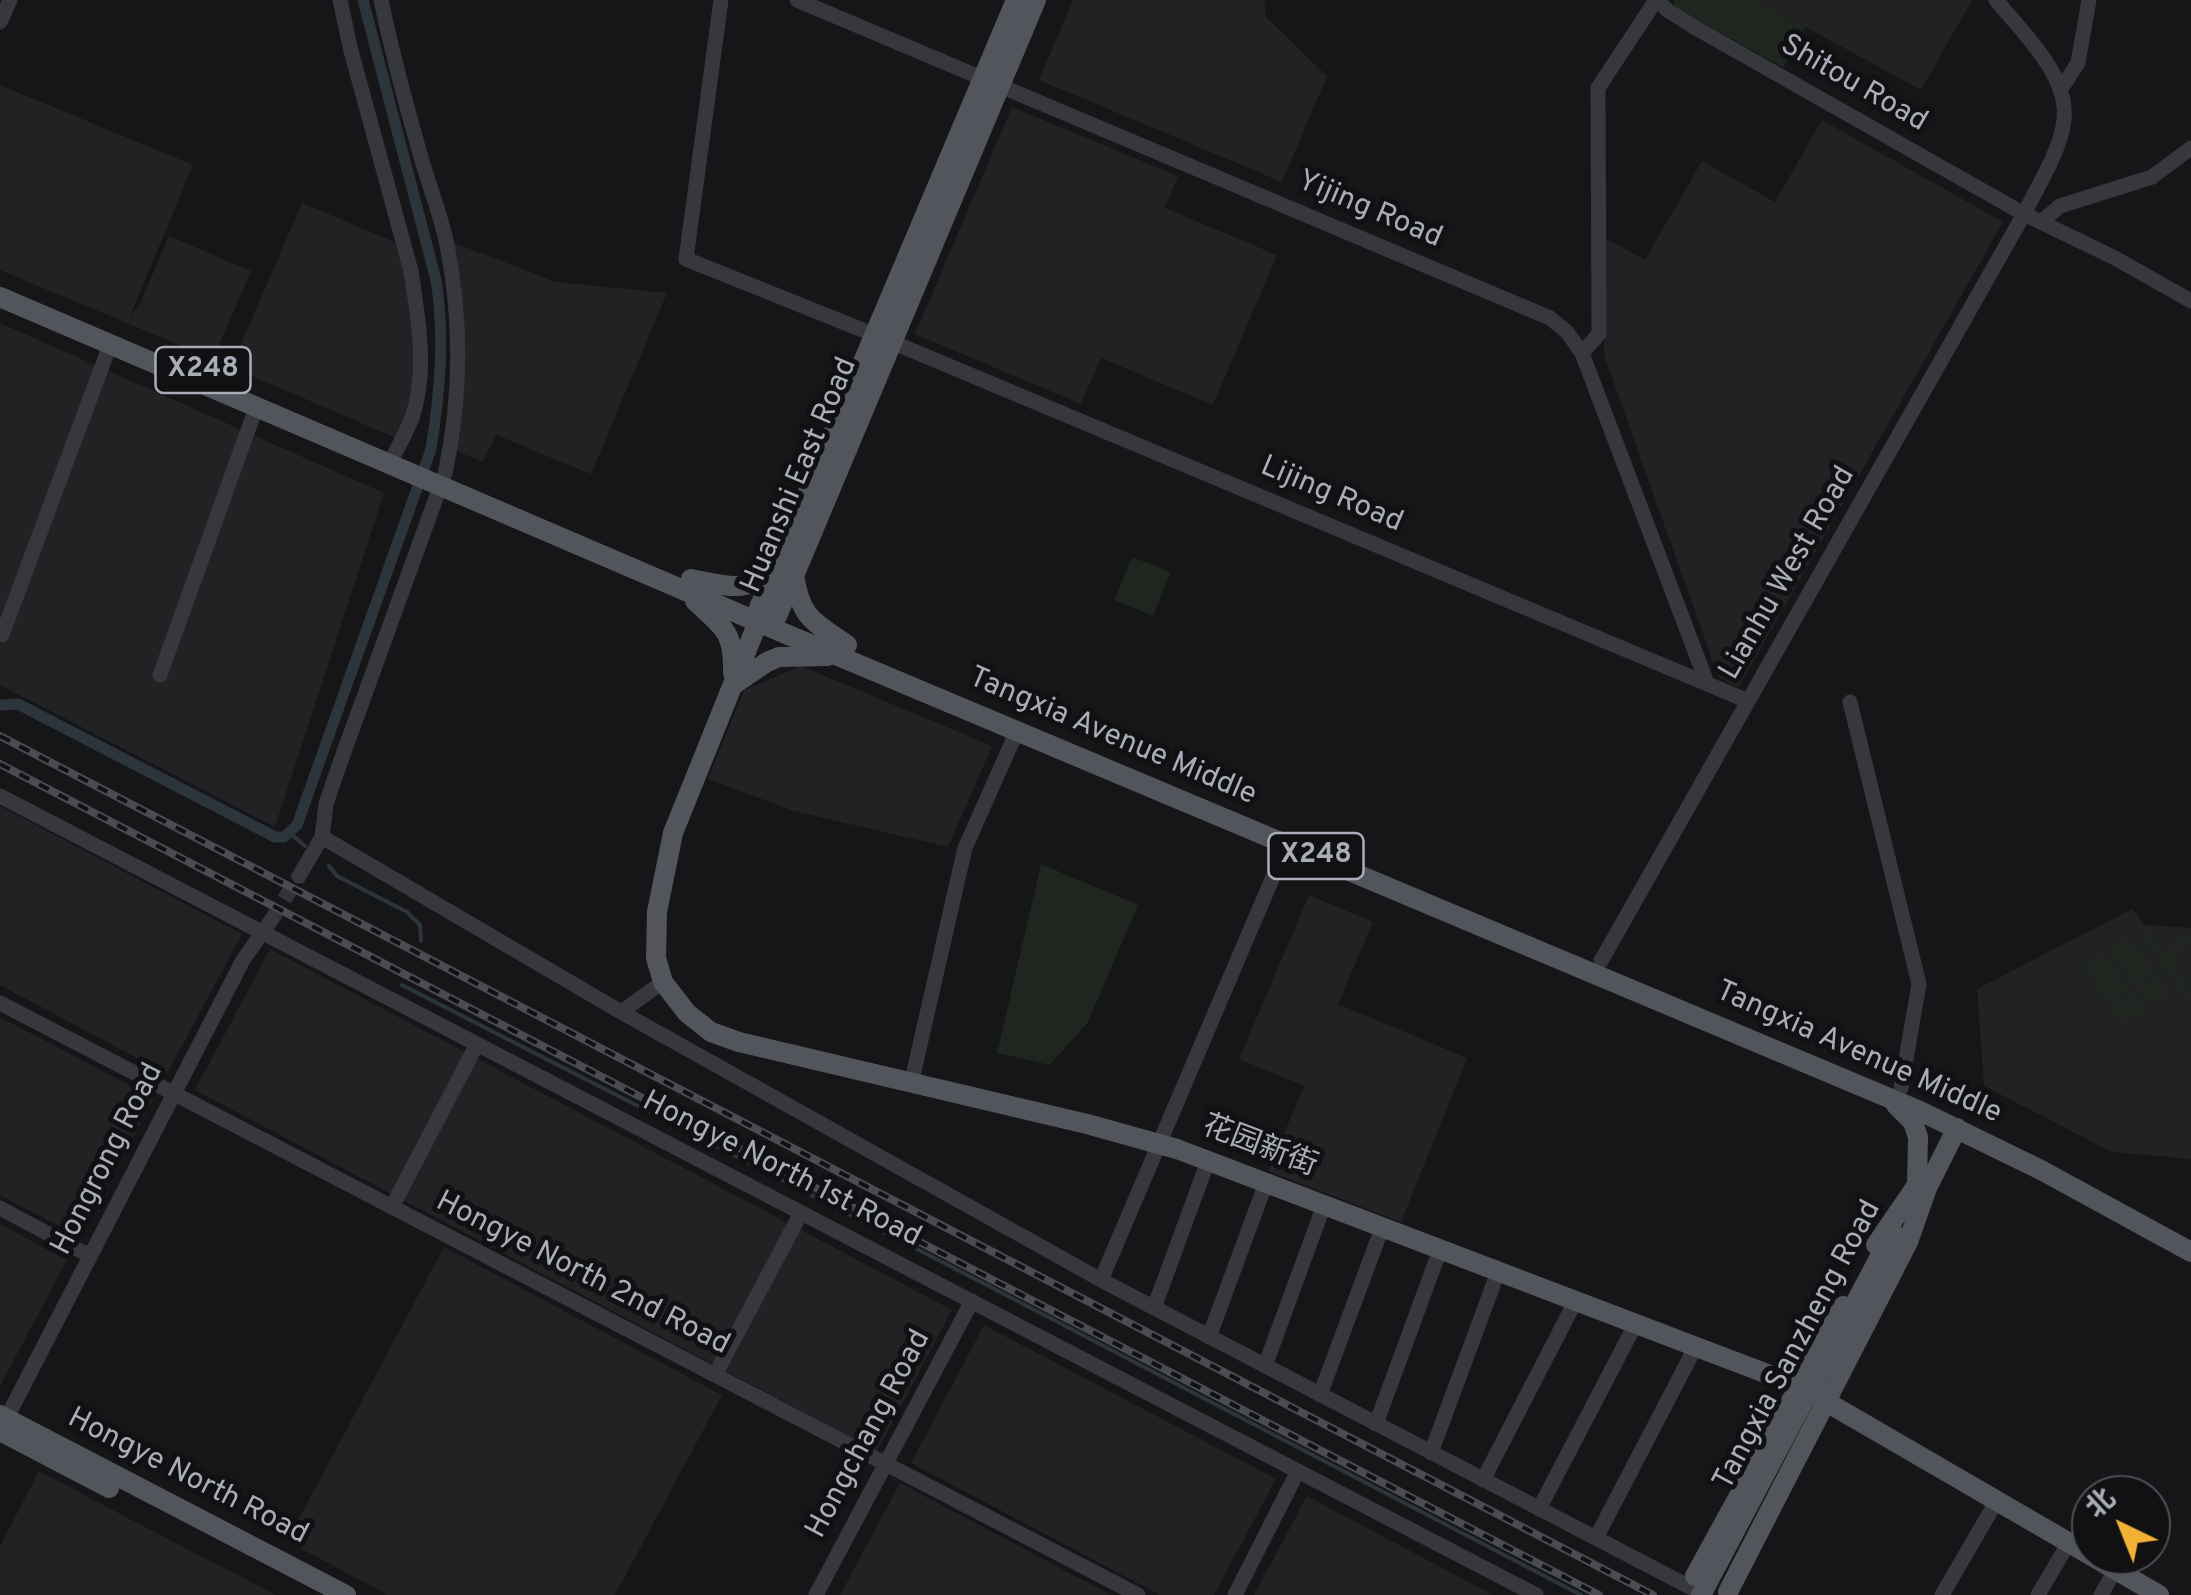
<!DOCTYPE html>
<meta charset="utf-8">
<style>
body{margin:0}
#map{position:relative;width:2191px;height:1595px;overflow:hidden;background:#161618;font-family:Overpass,"Noto Sans SC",sans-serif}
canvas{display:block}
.north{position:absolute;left:2071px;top:1475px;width:100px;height:100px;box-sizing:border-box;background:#111113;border:2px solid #4d4f55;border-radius:50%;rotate:317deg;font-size:28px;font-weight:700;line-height:40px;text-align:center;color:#a8adb8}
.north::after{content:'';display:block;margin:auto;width:35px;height:45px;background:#f2b134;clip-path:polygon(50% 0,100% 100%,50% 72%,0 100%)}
</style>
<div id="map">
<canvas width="2191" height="1595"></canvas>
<div class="north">北</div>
</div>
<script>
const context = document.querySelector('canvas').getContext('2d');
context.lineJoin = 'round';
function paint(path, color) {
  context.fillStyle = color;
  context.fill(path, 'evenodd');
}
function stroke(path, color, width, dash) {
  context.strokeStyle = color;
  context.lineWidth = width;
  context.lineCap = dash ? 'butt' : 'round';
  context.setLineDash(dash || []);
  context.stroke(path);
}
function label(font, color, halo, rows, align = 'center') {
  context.font = font + ' Overpass,"Noto Sans SC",sans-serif';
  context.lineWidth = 10;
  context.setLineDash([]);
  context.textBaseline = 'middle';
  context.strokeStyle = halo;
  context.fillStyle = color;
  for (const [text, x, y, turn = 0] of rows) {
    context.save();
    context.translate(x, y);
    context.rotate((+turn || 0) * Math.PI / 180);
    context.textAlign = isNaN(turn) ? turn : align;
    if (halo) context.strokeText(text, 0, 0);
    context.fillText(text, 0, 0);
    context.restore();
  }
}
paint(new Path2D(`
 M1073 0H1264L1266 17 1327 76 1282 182 1039 80Z
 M1756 0H1972L1921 90Z
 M0 85 193 165 130 316 139 306 169 236 251 271 213 359 0 270Z
 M1012 107 1178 176 1165 208 1277 255 1213 405 1101 358 1081 404 915 334Z
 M1822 120 2003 222 1738 688 1718 676 1604 355 1605 238 1645 260 1702 161 1775 202Z
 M302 203 397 243 405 272 413 346V383L407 414 396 438 231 367Z
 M452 242 556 282 667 293 591 474 496 435 483 462 456 451Z
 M0 323 384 493 275 827 0 685Z
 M801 666 992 746 948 847 794 811 708 779 744 690Z
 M0 806 242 934 167 1074 0 985Z
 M1309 895 1373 922 1338 1004 1467 1058 1401 1222 1268 1171 1304 1086 1239 1059Z
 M2132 909 2145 925 2191 928V1159L2112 1152 1984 1086 1977 989Z
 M270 949 952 1310 877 1451 195 1090Z
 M0 1017 154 1098 80 1237 0 1195Z
 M0 1224 67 1260 0 1386Z
 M444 1247 722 1395 615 1595H388L287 1541Z
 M984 1325 1276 1479 1214 1595H1160L911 1463Z
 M39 1471 143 1526 276 1595H0V1546Z
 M900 1483 1111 1595H840Z
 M1307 1496 1493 1595H1254Z`), '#222225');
paint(new Path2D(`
 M1673 0H1756L1805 27 1783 67 1675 8Z
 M1132 557 1171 572 1153 616 1114 600Z
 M1041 864 1138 905 1088 1022 1050 1065 997 1053Z
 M2145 926 2167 957 2175 941 2191 931V939C2156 960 2191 978 2191 1005L2139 931Z
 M2128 936 2154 972 2134 986 2109 949Z
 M2103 953 2129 989 2109 1003 2084 967Z
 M2156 975 2168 993 2149 1006 2137 989Z
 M2132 993 2144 1010 2124 1024 2112 1007Z`), '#1e261f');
stroke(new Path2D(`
 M290 833 305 846
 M329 866 337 876 407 912 420 925 421 941
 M402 985 981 1282 1581 1595`), '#2c353c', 4);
stroke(new Path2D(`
 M0 705 18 704 275 837H284L297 825 431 449C440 392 445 337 436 280L363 0`), '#2c353c', 11);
stroke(new Path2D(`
 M272 919 299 876`), '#333438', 15, [15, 8]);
stroke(new Path2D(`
 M340 0 351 51 411 271C418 318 428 372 412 418 407 430 401 442 395 453
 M381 0C392 53 406 105 421 157 429 186 441 215 447 245 462 321 461 399 445 474
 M721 0 686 259 875 335
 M797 0 1550 318 1567 332 1582 353 1707 683
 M1657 0 1667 10 1694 27 2024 214 2115 258 2191 301
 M0 22 10 0
 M2060 90 2078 63 2089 0
 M2041 222 2060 206 2152 177 2191 148
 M892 342 1748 701
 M1582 353 1599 334 1598 88 1656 0
 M2 635 110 345
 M160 675 256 408
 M1850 702 1919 984 1901 1088
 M0 796 1536 1595
 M322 837 621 1012 1101 1280 1705 1595
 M299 876 322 837 326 804 340 763 440 487
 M1601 961 2024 214C2037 187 2061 150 2064 120 2069 75 2022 32 1996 0
 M0 1003 1138 1595
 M621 1012 663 982
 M911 1084 965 848 1017 731
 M392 1207 477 1044
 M0 1208 90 1256
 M1101 1280 1287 844
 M1154 1308 1208 1161
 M1209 1337 1266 1183
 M1265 1366 1324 1205
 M715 1375 801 1213
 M1320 1395 1382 1228
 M1376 1424 1440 1250
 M2 1427 243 960 272 919
 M1431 1453 1498 1272
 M1483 1480 1575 1302
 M1539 1509 1635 1325
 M1596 1538 1695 1348
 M816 1595 972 1301
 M1235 1595 1298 1471
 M1942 1595 1996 1502
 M2038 1595 2068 1544
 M2101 1595 2115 1570`), '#37383d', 15);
stroke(new Path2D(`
 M1016 0 759 608 758 622 673 833 657 912 656 958 663 982 687 1013 711 1032 739 1042 1087 1124 1177 1149 1799 1386 2159 1595
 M0 297 786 634 1920 1111 2041 1170 2191 1252
 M794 575C801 619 813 621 847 645
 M691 579C724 585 748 596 773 567
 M695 601C724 628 734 631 733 673
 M758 622 777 616 1036 0
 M733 685 767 662 779 657 828 656
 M1921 1200 1957 1128
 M1876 1245 1917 1185 1918 1137 1913 1122 1896 1105
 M0 1415 346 1595
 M0 1431 109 1488
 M1695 1576 1843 1306
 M1728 1592 1908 1242 1927 1188`), '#53555c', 20);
const rail = new Path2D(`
 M0 736 1653 1595
 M0 764 1599 1595`);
stroke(rail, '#4a4c52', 8);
stroke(rail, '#111113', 4, [11]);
stroke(new Path2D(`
 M1701 1595 1893 1232`), '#53555c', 20);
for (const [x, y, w] of [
 [203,370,95],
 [1316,856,95]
]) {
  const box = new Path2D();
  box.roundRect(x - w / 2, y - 23, w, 46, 8);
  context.fillStyle = '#111113';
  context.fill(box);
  stroke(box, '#a8adb8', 2.5);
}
label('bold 28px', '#a8adb8', null, [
 ["X248",203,370],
 ["X248",1316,856]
]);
label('30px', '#a8adb8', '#111113', [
 ["Shitou Road",1853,85,30],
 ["Yijing Road",1369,211,23],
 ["Huanshi East Road",801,476,-67],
 ["Lijing Road",1331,496,23],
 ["Lianhu West Road",1789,574,-60],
 ["Tangxia Avenue Middle",1112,738,23],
 ["Tangxia Avenue Middle",1858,1054,24],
 ["花园新街",1259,1148,21],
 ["Hongrong Road",109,1160,-63],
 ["Hongye North 1st Road",781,1171,27],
 ["Hongye North 2nd Road",582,1275,27],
 ["Tangxia Sanzheng Road",1799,1346,-62],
 ["Hongchang Road",870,1435,-62],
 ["Hongye North Road",187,1478,27]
]);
</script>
